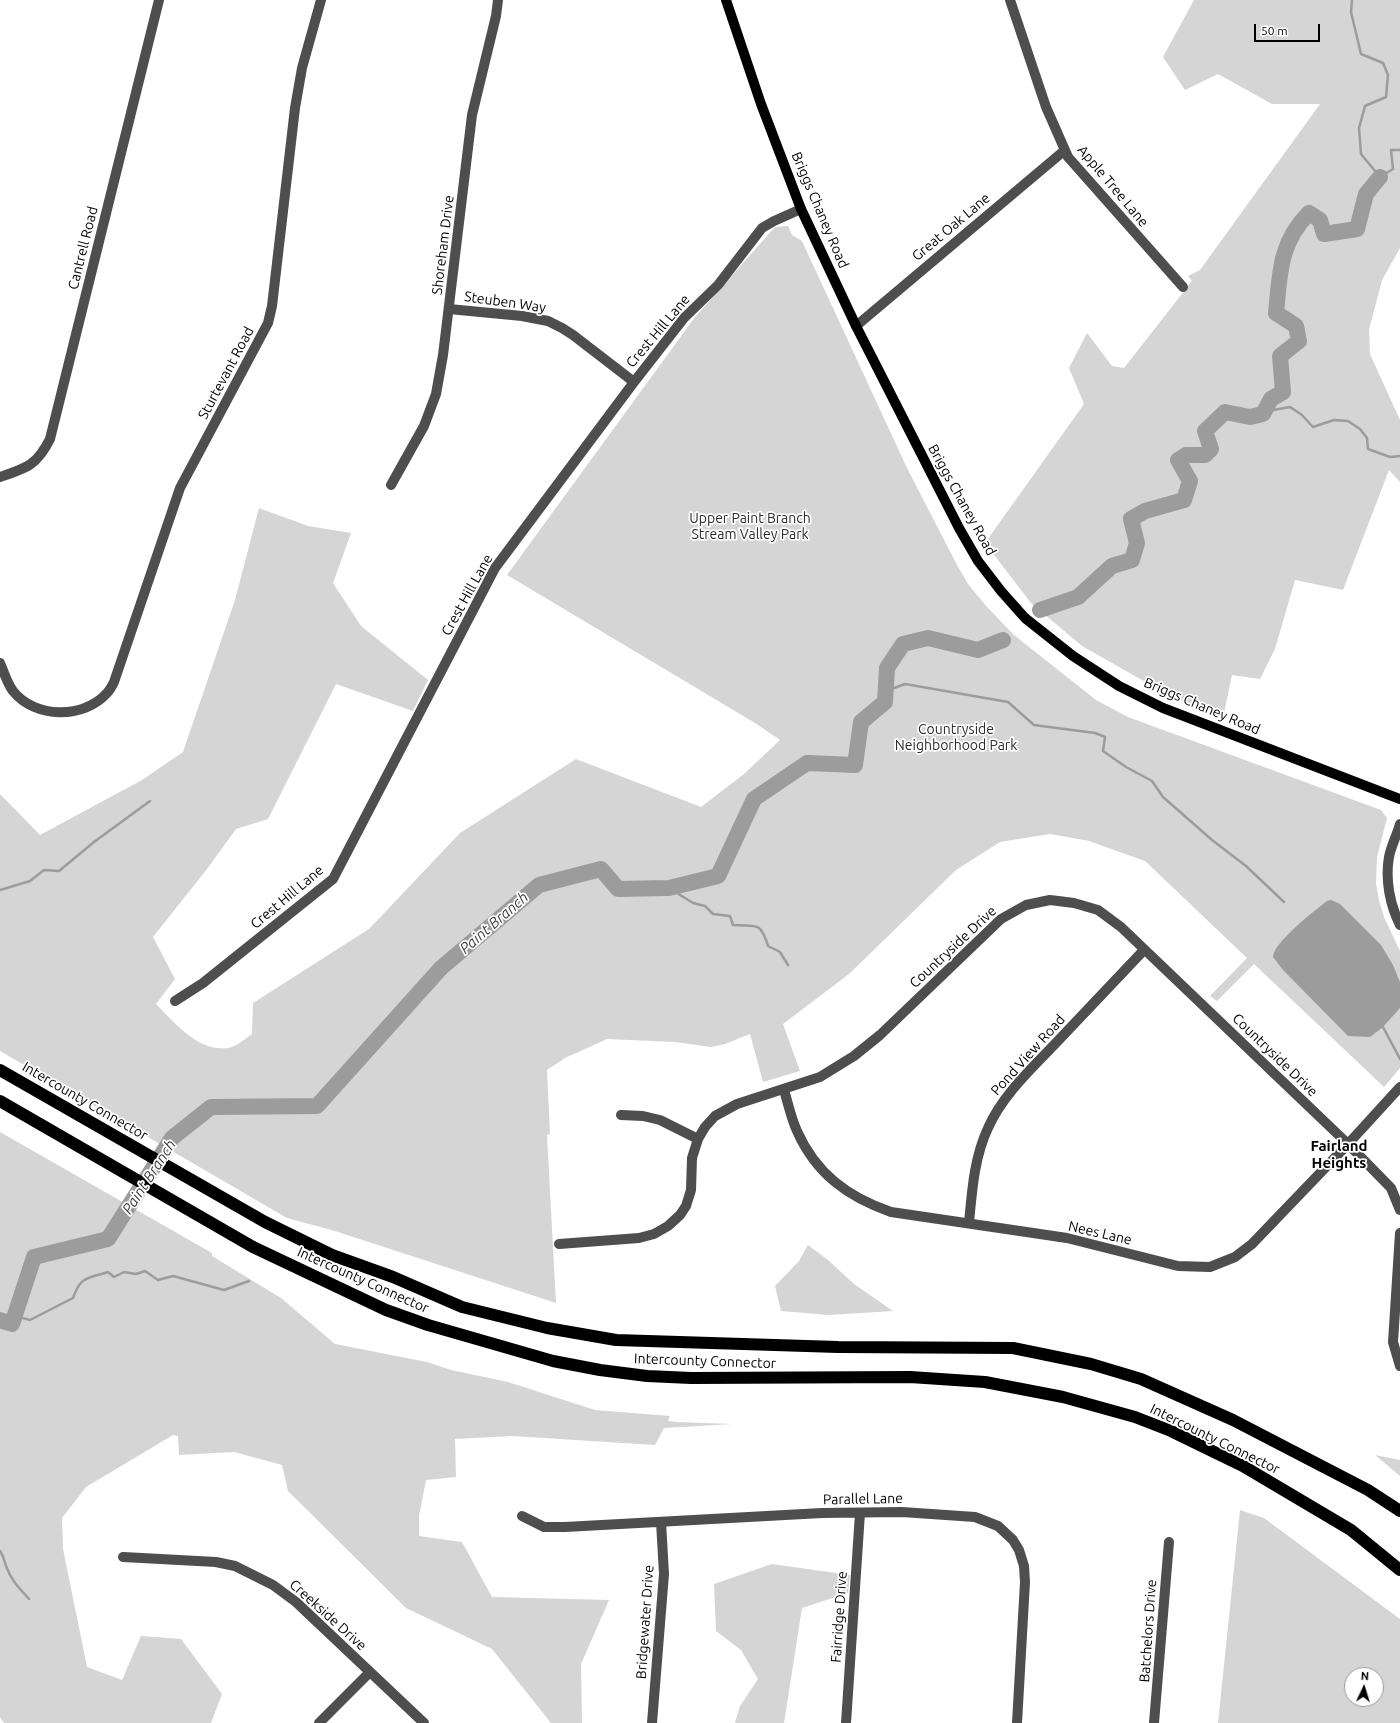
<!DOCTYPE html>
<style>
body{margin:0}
#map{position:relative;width:1400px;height:1723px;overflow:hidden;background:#fff;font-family:Ubuntu,sans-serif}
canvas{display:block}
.north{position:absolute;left:1344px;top:1667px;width:40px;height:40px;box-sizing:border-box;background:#fff;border:1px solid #999;border-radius:50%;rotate:4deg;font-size:11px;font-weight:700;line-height:16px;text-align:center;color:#000}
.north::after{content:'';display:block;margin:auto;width:14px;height:18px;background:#000;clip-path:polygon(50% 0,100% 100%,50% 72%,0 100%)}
.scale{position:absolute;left:1254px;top:24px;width:66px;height:18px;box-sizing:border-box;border:2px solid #000;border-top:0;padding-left:5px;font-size:12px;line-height:14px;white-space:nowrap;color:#000;-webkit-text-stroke:3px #fff;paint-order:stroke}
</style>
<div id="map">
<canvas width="1400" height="1723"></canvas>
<div class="north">N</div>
<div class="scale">50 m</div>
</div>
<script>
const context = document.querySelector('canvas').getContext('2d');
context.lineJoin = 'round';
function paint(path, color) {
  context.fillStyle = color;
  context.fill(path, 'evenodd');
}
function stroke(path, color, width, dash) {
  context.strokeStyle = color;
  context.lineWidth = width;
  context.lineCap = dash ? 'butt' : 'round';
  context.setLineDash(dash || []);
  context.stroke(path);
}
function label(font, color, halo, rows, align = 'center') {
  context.font = font + ' Ubuntu,sans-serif';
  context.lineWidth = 3.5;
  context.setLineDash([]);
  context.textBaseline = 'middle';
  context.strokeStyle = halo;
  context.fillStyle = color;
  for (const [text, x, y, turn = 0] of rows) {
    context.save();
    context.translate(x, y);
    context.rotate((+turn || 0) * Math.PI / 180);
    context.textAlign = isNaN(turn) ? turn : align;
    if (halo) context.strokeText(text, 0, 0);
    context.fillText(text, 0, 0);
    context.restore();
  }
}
paint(new Path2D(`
 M1194 0H1400V248L1382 280 1369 330 1370 354 1400 420V482L1389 470 1343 590 1295 580 1275 649 1260 679 1232 675 1223 718 1165 693 1082 646 1031 603 985 543 1084 404 1069 368 1087 333 1112 366 1124 368 1192 281 1188 276 1200 270 1320 104H1272L1218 74 1185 90 1163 57Z
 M788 226 792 235 802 241 907 468 957 565 968 584 987 607 1014 635 1096 700 1128 717 1381 810 1387 818 1377 857 1376 883 1379 900 1384 917 1400 951V1068L1384 1087 1254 964 1217 1001 1210 996 1247 958 1145 861 1089 841 1050 834 1000 842 956 870 849 974 783 1024 800 1071 763 1082 750 1034 725 1044 711 1047 675 1042 607 1039 565 1058 547 1070 550 1134 547 1135 556 1303 335 1231 287 1218 0 1051V794L40 835 142 780 183 752 235 600 259 508 308 526 351 533 333 583 361 626 428 680 413 711 336 684 268 819 236 829 207 869 153 937 175 979 156 1004C175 1023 198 1052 228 1048 236 1047 246 1038 252 1034L253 1003 369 929 460 833 576 759 701 807 744 774 780 740 755 723 507 575 695 317 775 227Z
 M0 1132 212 1253V1256L281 1298 335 1344 427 1362 451 1370 508 1382 595 1410 670 1416 668 1421 677 1422 733 1424 664 1428 655 1445 512 1436 455 1439 456 1477 426 1480 419 1516V1536L462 1542 492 1597 609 1600 581 1664 582 1723H551L492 1649 406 1608 288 1491 282 1465 234 1452 179 1455 178 1436 173 1435 86 1487 62 1518 63 1549 87 1667 122 1680 141 1636 181 1639 222 1694 211 1723H4L0 1717Z
 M808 1245 828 1260 854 1284 893 1311 829 1315 781 1311 775 1286 799 1261Z
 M1375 1455 1400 1460V1476Z
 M1240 1510 1264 1518 1400 1619V1723H1218ZM1352 1675H1376V1699H1352Z
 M772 1564 850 1575 848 1593 802 1608 784 1723H735L740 1706 758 1679 741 1650 716 1631 714 1584Z`), '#d5d5d5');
paint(new Path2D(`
 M1331 900 1340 904 1381 945 1393 965 1400 982V1008L1383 1027 1370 1037 1348 1036 1283 970 1273 957C1272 944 1315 910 1327 901Z`), '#9c9c9c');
stroke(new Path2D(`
 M1352 0 1351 12 1361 54 1383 63 1388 75 1386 97 1365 106 1359 128 1361 154 1380 177 1393 169 1391 150H1400
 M1263 414 1273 410 1290 407 1302 415 1313 427 1334 420 1348 421 1360 429 1367 438 1368 449 1390 457 1400 456
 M886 691 905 684 1008 702 1034 725 1095 733 1105 737 1103 751 1126 767 1152 781 1163 797 1212 840 1246 866 1284 902
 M669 888 693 903 705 906 713 914 730 916 733 925C756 927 760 920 768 946L780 952 788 965
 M0 890 30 881 44 870 59 871 94 842 150 801
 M1383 1027 1400 1059
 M15 1316 30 1320 73 1298C81 1276 86 1279 108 1272L114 1277 124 1272 136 1274 145 1271 158 1280 173 1276 224 1290 249 1281
 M0 1551C4 1556 4 1561 6 1566 11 1580 19 1588 29 1599`), '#9c9c9c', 2.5);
stroke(new Path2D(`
 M1040 610 1078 597 1112 566 1132 560 1137 543 1131 519 1145 511 1184 500 1190 481 1178 460 1186 455H1205L1211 449 1205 431 1225 412 1250 417 1263 414 1271 399 1283 392 1280 356 1299 341 1296 326 1276 313C1280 274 1279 243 1309 213L1320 220 1324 234 1357 229 1366 194 1380 177
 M0 1320 12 1324 34 1257 108 1239 172 1138 211 1107 317 1106 441 968 539 885 601 869 618 889 669 888 718 876 754 799 807 763 855 765 861 722 885 702 887 668 903 644 928 638 978 650 1003 640`), '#9c9c9c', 16);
stroke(new Path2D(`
 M1010 0 1046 107 1068 157 1183 287
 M449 309 522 316 548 321 562 328 573 335 634 382
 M856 326 1065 150
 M0 477C27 468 37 465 50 439L159 0
 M391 485 424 426 436 394 443 355 472 115 496 16 498 0
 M0 663C4 672 7 683 13 691 35 719 84 719 107 693 110 690 112 686 114 682L180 488 268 323 272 306 295 108 302 68 321 0
 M1400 824C1397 835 1391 846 1389 857 1385 880 1390 905 1400 925
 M175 1001 203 983 333 879 495 568 634 382 684 318 718 285 762 228 774 221 801 209
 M784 1090C788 1103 791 1118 797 1131 816 1174 848 1197 891 1212L1067 1238 1178 1266 1210 1267 1235 1257 1252 1244 1348 1144 1400 1087
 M621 1115 643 1116 660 1120 698 1139
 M969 1223C972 1191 974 1158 988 1128 1002 1096 1030 1070 1054 1045 1084 1013 1114 982 1144 950
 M1400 1233 1393 1342 1400 1366
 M559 1244 639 1238 654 1234 668 1226 680 1215 686 1206 691 1190 692 1158 698 1139 705 1127 715 1116 737 1104 820 1077 854 1056 880 1035 1001 919 1026 905 1050 900 1074 903 1098 910 1121 927 1348 1144 1391 1188 1400 1210
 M522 1516 544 1527H565L822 1513 902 1512 975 1517 998 1526 1013 1540 1019 1550 1024 1566 1025 1582 1017 1723
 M123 1557 216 1562 235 1566 273 1585 296 1602 424 1723
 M319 1723 370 1672
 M652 1723 664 1574 661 1522
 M846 1723 860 1513
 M1154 1723 1169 1542`), '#4e4e4e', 10);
stroke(new Path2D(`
 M726 0 761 104 801 209 856 326 959 528 978 561 1001 591 1025 618 1073 656 1119 686 1163 708 1400 799`), '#000', 10);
stroke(new Path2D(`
 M0 1070 265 1222 332 1255 393 1277 462 1307 547 1328 616 1340 838 1347 1013 1348 1091 1364 1141 1379 1233 1420 1368 1490 1400 1511
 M0 1101 253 1247 386 1310 428 1325 553 1361 600 1370 647 1376 691 1378 910 1377 985 1382 1063 1397 1135 1417 1171 1431 1243 1466 1351 1530 1400 1570`), '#000', 12);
label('14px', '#000', '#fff', [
 ["Apple Tree Lane",1113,186,50],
 ["Briggs Chaney Road",820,210,67],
 ["Great Oak Lane",951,227,-40],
 ["Shoreham Drive",443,245,-83],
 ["Cantrell Road",83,248,-76],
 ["Steuben Way",505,302,8],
 ["Crest Hill Lane",658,331,-50],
 ["Sturtevant Road",226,373,-62],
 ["Briggs Chaney Road",962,500,61],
 ["Crest Hill Lane",467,595,-61],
 ["Briggs Chaney Road",1202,706,23],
 ["Crest Hill Lane",287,897,-40],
 ["Countryside Drive",953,947,-43],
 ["Pond View Road",1028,1055,-48],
 ["Countryside Drive",1275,1055,44],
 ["Intercounty Connector",85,1101,30],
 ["Nees Lane",1100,1233,13],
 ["Intercounty Connector",363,1280,24],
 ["Intercounty Connector",705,1361,2],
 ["Intercounty Connector",1215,1439,26],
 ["Parallel Lane",863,1499,-1],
 ["Creekside Drive",328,1615,42],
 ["Fairridge Drive",839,1617,-86],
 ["Bridgewater Drive",645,1622,-86],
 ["Batchelors Drive",1148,1631,-86]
]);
label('14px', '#2c2c2c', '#fff', [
 ["Upper Paint Branch",750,518],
 ["Stream Valley Park",750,534],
 ["Countryside",956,729],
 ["Neighborhood Park",956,745]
]);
label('italic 15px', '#3d3d3d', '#fff', [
 ["Paint Branch",494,923,-41],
 ["Paint Branch",149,1177,-57]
]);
label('bold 15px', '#000', '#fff', [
 ["Fairland",1339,1146],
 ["Heights",1339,1163]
]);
</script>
